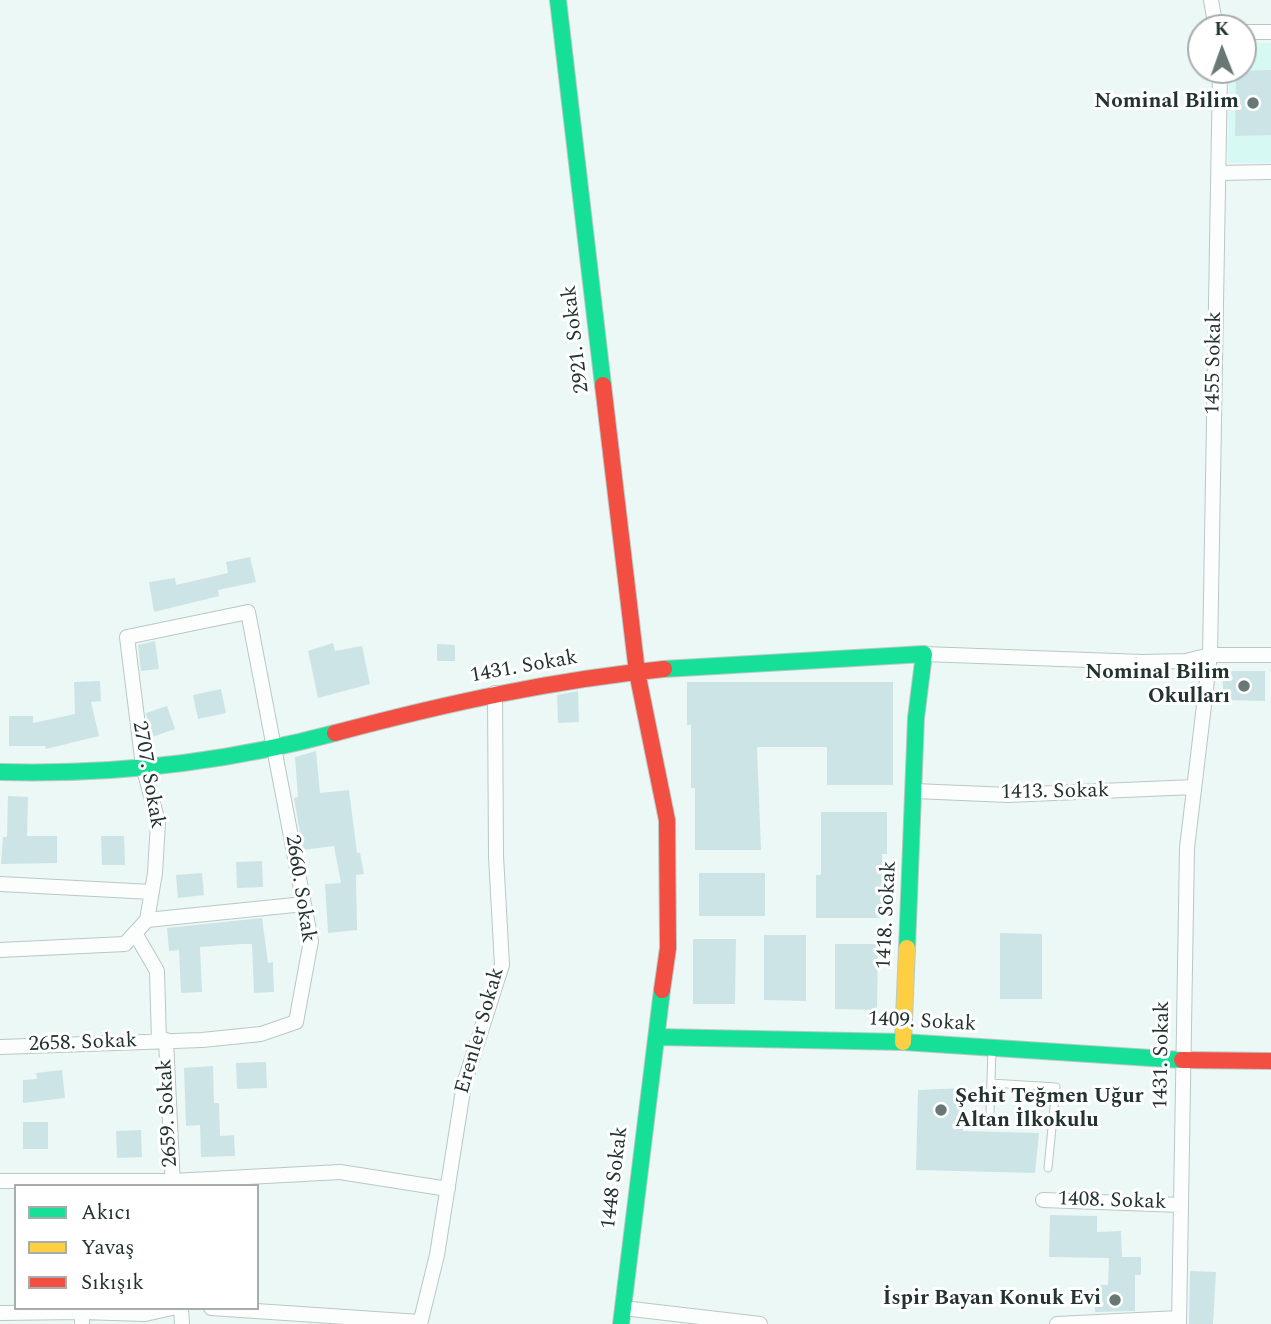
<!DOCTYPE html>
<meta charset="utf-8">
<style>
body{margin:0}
#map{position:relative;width:1271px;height:1324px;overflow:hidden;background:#ebf8f6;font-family:Spectral,serif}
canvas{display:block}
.legend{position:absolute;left:14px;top:1184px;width:245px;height:126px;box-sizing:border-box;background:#fff;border:2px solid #a7adac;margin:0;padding:9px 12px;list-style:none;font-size:21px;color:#233330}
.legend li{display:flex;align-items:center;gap:14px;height:35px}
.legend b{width:35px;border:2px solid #a7adac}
.north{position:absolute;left:1187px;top:14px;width:70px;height:70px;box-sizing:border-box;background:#fff;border:2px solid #a7adac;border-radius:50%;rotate:359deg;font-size:19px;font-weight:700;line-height:28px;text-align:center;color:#233330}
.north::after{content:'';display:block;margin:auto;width:24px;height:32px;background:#697875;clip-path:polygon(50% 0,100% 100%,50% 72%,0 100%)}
</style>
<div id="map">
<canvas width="1271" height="1324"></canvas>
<ul class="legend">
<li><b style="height:9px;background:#16e098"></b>Akıcı</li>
<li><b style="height:9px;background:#ffcf43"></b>Yavaş</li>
<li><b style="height:9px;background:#f24e42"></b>Sıkışık</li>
</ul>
<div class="north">K</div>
</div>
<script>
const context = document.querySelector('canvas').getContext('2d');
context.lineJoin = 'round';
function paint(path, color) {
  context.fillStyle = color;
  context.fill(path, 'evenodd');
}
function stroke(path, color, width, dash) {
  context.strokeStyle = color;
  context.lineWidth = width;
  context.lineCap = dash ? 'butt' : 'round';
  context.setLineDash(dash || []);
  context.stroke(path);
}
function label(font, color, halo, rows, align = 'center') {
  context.font = font + ' Spectral,serif';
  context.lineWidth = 6;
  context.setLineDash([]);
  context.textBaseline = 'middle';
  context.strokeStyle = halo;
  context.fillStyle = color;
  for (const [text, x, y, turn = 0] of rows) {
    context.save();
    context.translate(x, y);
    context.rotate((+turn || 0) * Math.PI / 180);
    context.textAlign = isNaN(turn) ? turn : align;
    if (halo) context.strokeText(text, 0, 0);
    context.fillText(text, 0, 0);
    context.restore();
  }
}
paint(new Path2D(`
 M1243 43H1271V163H1228L1229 70H1243Z`), '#d6f9f3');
paint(new Path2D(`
 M1271 70V135L1235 136 1236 71Z
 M250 557 256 582 218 590 219 596 154 612 149 582 175 578 176 585 228 573 226 562Z
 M155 641 159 669 141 671 138 645Z
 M333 643 335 651 362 646 370 684 318 698 308 651Z
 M437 644 455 645V661H437Z
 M1223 671H1265V701L1223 700Z
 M100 681 101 701 91 702 99 736 46 749 45 746H9V716H33V723L75 714 74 682Z
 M687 682H893V785H827V747H757L761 850H695V788H691V725H687Z
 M221 689 226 713 198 719 193 695Z
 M578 691 579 722 558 723 557 695Z
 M167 706 175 729 149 738 146 713Z
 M316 751 320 793 349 790 357 853H360L364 874 356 875 357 930 328 933 325 884 341 883 334 846 303 850 294 798 298 797 295 757Z
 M8 796 28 797 27 836H57V863L1 864 3 837H7Z
 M821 812H887V854H882V918H816V875H821Z
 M101 836H124L125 865H102Z
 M262 861 263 887 237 888 236 862Z
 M202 873 204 895 178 898 176 875Z
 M699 873H765V916H699Z
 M262 918 268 963 273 962 274 992 254 993 252 944H242L200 947 202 992 181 993 179 950 169 951 167 928Z
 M1000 933 1042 934V999H1000Z
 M764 935H806V1001L764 1000Z
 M693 939H736L735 1004H693Z
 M835 944H878L877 1010 835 1009Z
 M266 1062 267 1088 237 1089 236 1063Z
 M213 1066 214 1103H219L220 1136 234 1135 235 1156 201 1157 200 1125 186 1126 184 1068Z
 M62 1070 65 1098 23 1103V1080L37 1079 36 1073Z
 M965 1088 963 1131 1039 1133 1035 1173 916 1170 918 1090Z
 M23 1122H48V1149H23Z
 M141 1130 142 1157 117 1158 116 1131Z
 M1050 1215 1097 1216V1232L1121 1231 1122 1257H1141V1275H1135V1311L1095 1312V1285H1108L1109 1258 1049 1257Z
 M1190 1271 1216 1272 1213 1324H1189Z`), '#cde4e6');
const lane = new Path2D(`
 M991 1083 1056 1087 1048 1168
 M990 1111 992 1048`);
const street = new Path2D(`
 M1211 0 1216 28
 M1243 32H1271
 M1219 173 1271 172
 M924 654 1143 662 1186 661 1210 655H1271
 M915 791 1008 795 1194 787
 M0 884 152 892
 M147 920 304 904
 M135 933 157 971 159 1041
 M0 950 125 944 147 920 155 873 158 822 143 766 127 637 248 612 311 941 296 1022 261 1034 202 1040 0 1047
 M166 1040 173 1186
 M0 1181H173L340 1172 448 1189
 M1043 1200 1181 1205
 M181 1308 182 1324
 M211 1308 420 1322
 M623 1308 760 1324
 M0 1313 82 1312
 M82 1324V1312L145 1314 172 1308
 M420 1324 437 1255 464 1084 502 965 496 856 495 693
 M1057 1324 1179 1318
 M1179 1324 1187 848 1210 655 1220 70`);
const fast = new Path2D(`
 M558 0 603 385
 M664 669 924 654 916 718 907 948
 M0 772C112 775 227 762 335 733
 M657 1037 903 1042 1182 1060
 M621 1324 662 990`);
const slow = new Path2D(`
 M903 1042 907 948`);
const jam = new Path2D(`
 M603 385 637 672 667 820 668 948 662 990
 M335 733C444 704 552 680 664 669
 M1182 1060 1271 1061`);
stroke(lane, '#bac7c5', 9);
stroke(street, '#bac7c5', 16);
stroke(fast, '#bac7c5', 18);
stroke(slow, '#bac7c5', 18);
stroke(jam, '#bac7c5', 18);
stroke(lane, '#fcfefe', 7);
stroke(street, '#fcfefe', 14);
stroke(fast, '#16e098', 16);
stroke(slow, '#ffcf43', 16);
stroke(jam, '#f24e42', 16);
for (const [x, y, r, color] of [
 [1253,103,7,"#697875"],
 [1244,686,7,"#697875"],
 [941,1110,7,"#697875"],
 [1115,1300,7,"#697875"]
]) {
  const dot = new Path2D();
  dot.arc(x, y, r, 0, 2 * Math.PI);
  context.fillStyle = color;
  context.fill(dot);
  stroke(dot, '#fff', 2.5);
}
label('bold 21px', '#233330', '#fff', [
 ["Nominal Bilim",1239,103],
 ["Nominal Bilim",1230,674],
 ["Okulları",1230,698],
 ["Şehit Teğmen Uğur",955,1098,"left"],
 ["Altan İlkokulu",955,1122,"left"],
 ["İspir Bayan Konuk Evi",1101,1300]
], 'right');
label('21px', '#233330', '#fff', [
 ["2921. Sokak",577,339,-97],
 ["1455 Sokak",1215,363,-89],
 ["1431. Sokak",524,668,-10],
 ["2707. Sokak",147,775,80],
 ["1413. Sokak",1055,793,-1],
 ["2660. Sokak",299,889,81],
 ["1418. Sokak",888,915,-87],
 ["1409. Sokak",922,1023,3],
 ["Erenler Sokak",481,1031,-74],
 ["2658. Sokak",83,1044,-2],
 ["1431. Sokak",1163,1055,-89],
 ["2659. Sokak",169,1113,-93],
 ["1448 Sokak",616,1178,-83],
 ["1408. Sokak",1112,1202,2]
]);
</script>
